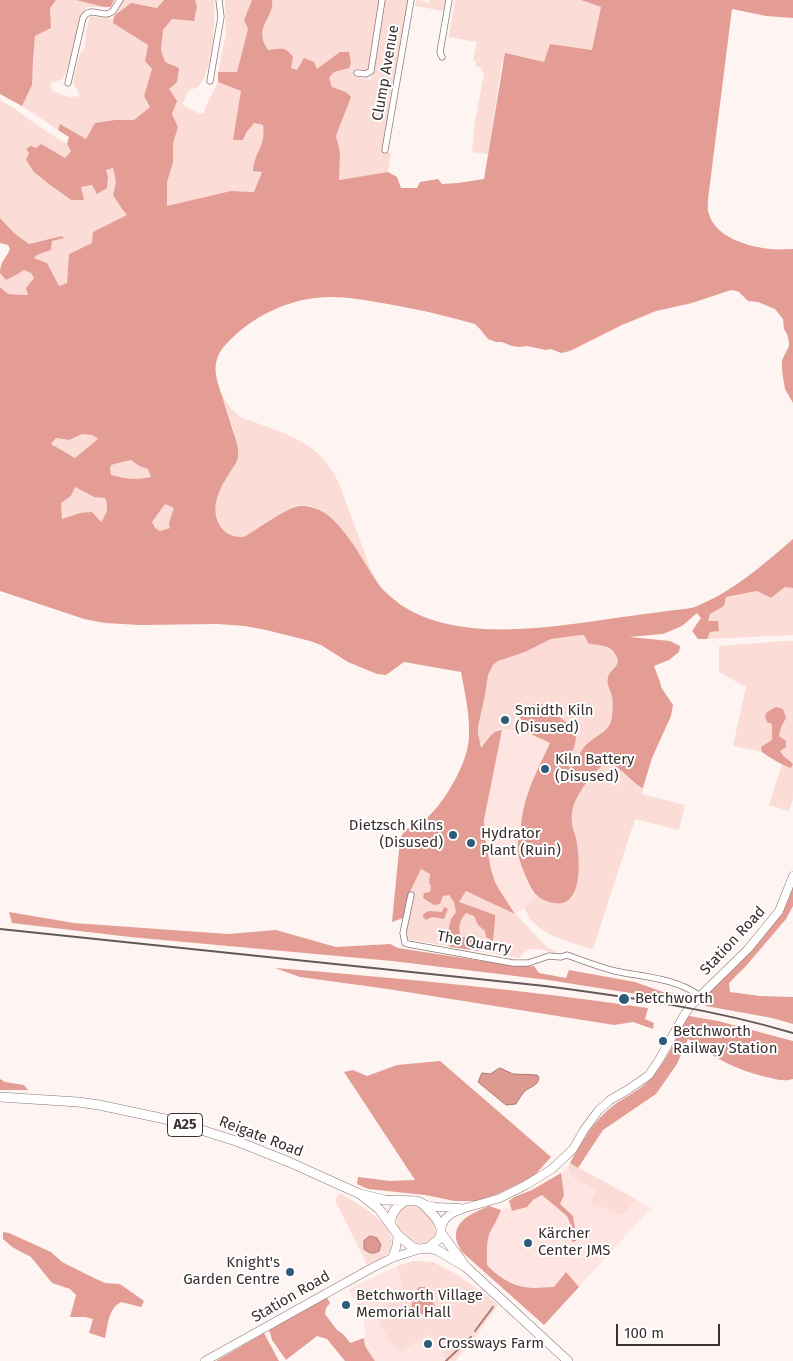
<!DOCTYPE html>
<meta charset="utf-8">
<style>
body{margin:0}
#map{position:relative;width:793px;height:1361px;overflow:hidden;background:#fef5f3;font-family:"Fira Sans",sans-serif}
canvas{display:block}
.scale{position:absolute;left:616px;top:1324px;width:104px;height:22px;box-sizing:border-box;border:2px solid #39302f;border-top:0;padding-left:6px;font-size:15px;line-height:18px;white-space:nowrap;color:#39302f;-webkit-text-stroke:4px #fff;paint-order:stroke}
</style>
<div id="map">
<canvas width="793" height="1361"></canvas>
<div class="scale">100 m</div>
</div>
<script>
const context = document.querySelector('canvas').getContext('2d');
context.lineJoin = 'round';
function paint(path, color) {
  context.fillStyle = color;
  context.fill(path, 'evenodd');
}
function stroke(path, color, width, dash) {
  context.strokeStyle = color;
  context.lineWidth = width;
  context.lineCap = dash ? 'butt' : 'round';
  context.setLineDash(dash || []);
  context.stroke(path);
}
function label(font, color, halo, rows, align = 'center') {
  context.font = font + ' "Fira Sans",sans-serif';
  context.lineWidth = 4;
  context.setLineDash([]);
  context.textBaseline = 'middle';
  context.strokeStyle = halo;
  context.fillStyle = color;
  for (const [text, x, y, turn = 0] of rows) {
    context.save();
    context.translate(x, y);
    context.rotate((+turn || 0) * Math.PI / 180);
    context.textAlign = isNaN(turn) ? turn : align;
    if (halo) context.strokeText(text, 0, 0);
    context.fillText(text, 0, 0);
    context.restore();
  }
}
paint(new Path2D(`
 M502 730 524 731 550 743 528 794 518 837 519 856 533 896 532 900 529 905 515 914 500 891 495 882 491 869 484 829V820Z
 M570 1163 651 1208 544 1325 462 1252 456 1238 457 1228 467 1216 489 1206 501 1210 510 1207 509 1201 514 1197 532 1190 561 1173 568 1167Z
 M414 1261 433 1262 456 1274 486 1295 498 1305 476 1337 455 1361H375L365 1346 364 1316 348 1289 397 1266Z`), '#ffe5e1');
paint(new Path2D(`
 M56 0H76L104 7H87L80 17 68 67 63 79 51 83 52 91 70 97 80 96 73 82 78 59 81 52 85 47 86 32 90 16 114 19V23L148 45 145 61 152 69 144 96 150 107 134 120H115L86 139 60 124 58 130 22 106 32 85 33 61 35 36 51 27 50 7Z
 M123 0H164L157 8 146 7 114 16Z
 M195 0H214C215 19 214 76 196 88 194 89 191 89 189 90L182 104 199 114 204 113 205 108 218 82 241 91 243 140 246 133 254 123 263 125C265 139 259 152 254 165L262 172 254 192 231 191 166 207 167 182 173 163V144L178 127 172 114 165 62 161 50 163 30 172 19 194 20 197 6Z
 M225 0H252L244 20 248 29 237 72H218L226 34Z
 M272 0H379L369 67 367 70 355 69 353 76 371 80 384 0H408L397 73 382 150 391 153 388 172 338 180 340 152 336 136 341 125 346 92 332 87 329 78 334 72 317 70H297L291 68 281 48 268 50C266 46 264 42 263 39 259 24 275 14 272 0Z
 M416 0H423V2L429 3 430 0H445L444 11 415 6Z
 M455 0H581L601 7 592 50 550 44 544 62H502L488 154 472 152 475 122 484 74 481 68 475 65 476 61H473L477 42 449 37Z
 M0 100 15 109 41 128 67 144 71 151 65 158 36 148 26 149 29 153 26 160C38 177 53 188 70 200L81 187 92 185 106 170 113 168 116 182 113 195 122 209 128 215 94 232 92 243 69 254 67 283 58 286 47 263 34 259 37 255 51 250 52 241 63 238V236L29 244 14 233 0 218Z
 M24 270 31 273 34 278 29 295 8 294 0 287V273L6 280 18 274Z
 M219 387C224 399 230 409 240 417 266 427 307 438 324 460 330 467 335 475 339 483L371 570 378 583C363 561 332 503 301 505 289 506 256 530 244 537 233 537 227 535 221 526 209 511 219 490 228 475 232 469 238 462 238 455 238 434 225 407 219 387Z
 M81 434 92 435 99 439 75 458 51 444 56 438 69 440Z
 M131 460 139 466 148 469 151 477C137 480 125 479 111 476L110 468 111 465Z
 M75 487 94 497 105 498C109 508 107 513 101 523L80 513 62 519 61 503 71 496Z
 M165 504 174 508 170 528 160 531 155 528 152 522Z
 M785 587 793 588V635L707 639 710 632 708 621 710 614 724 606 726 597 758 591 771 598Z
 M581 635H584L586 640C600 645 617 646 617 664 615 668 609 672 608 676 606 683 612 692 612 699 613 706 612 715 611 722 608 731 594 736 588 743 581 750 579 762 571 768L568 767 567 765 576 735 575 730 548 707 530 706 520 714 513 730 498 729 488 739 481 748 478 733V727L485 695 488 675 493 665 498 661 525 652 551 639Z
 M783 641H793V799L789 811 769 805 782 764 762 752 733 746 746 687 719 672V646Z
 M609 762C622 769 629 782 643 788L642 794 685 805 679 830 635 819 593 949C572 943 548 938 532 921 529 918 527 912 524 908L532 900 533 893 537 897 571 898C581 880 580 856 576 837 574 830 571 825 571 818 572 801 582 789 592 777 597 771 602 763 609 762Z
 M421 869 515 914 547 947 556 952 554 953C540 949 529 944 519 958L406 939C403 926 411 908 414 895L409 894Z
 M570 1163 636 1199 623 1215 590 1203 597 1190 574 1178 568 1167Z
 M339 1193C355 1202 402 1226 390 1250 386 1258 374 1261 367 1265L335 1200Z
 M414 1205C426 1210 436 1222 436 1236 414 1261 373 1212 414 1205Z
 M414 1261 433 1262 456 1274 486 1295 498 1305 455 1361 445 1358 431 1334 401 1351 391 1343 381 1326 377 1313 404 1287 400 1278 397 1266Z`), '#fbdcd7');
paint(new Path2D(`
 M0 0H56L50 8 51 28 35 36 33 61 32 85 22 106 0 94Z
 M76 0H114L111 7H104Z
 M164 0H195L197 6 194 21 172 19 163 30 161 50 165 62 179 68 177 82 169 89 177 101 172 114 178 127 173 144V163L167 182V206L231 191 254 192 262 172 253 171C254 153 266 146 263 125L254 123 246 133 243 140H233L241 91 218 82V72H237L248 29 244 20 252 0H272C275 14 259 24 263 39 263 42 266 46 268 50 281 48 285 46 293 57L291 68 297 70 304 58 314 62 317 69 340 52H349L351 63 349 68 334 72 329 78 332 87 346 92 351 97 336 136 340 152 339 180 388 172 397 177 401 188H417L420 182 438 179 442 184 458 183 484 179 505 53 544 62 550 44 592 50 601 7 581 0H793V18L766 16 732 9 708 199C708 203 707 210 709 214 715 237 749 247 770 249 777 250 785 249 793 249V403L785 389 782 371V360L789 346V342L787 334 784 329 783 319 775 309 758 302 748 301 739 292 736 291 731 290 692 303 656 311 622 325 570 351 561 353 551 349 546 350 527 346 519 347 512 346 502 342H496L488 339 480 329 475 324C444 315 413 308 382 303 360 299 336 295 314 298 283 302 252 318 230 340 209 360 215 375 223 399 226 410 230 420 233 431 236 439 239 449 238 457 237 463 232 469 229 474 219 489 209 510 221 527 227 535 233 537 244 537 258 529 284 509 299 506 304 505 310 507 314 508 340 515 362 560 377 582 383 591 392 598 401 605 464 646 561 625 630 616 645 614 660 612 675 610 682 609 691 609 697 606 734 591 764 564 793 539V588L785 587 771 598 757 591 726 597 724 606 710 614 708 621H718L719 631 710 632 707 639H698L692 631 701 618 697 613 682 626 663 634 629 637 670 641 680 646 679 652 669 660 654 666 660 682 661 687 673 705 671 716 652 758 643 788C631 783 617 762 606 763 594 770 576 795 573 808 572 813 571 818 572 823 572 828 575 833 576 838 581 862 584 918 544 900 533 895 531 888 526 877 523 869 519 861 518 852 517 843 519 834 521 825 522 815 524 805 527 796 533 778 542 760 550 743L524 731 513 730C519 715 529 697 548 707L575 730C579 742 570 754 567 765L571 768C578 763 579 752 585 746 592 738 603 734 609 726 613 721 613 702 612 696 610 690 606 683 608 677 610 668 623 667 615 654 610 644 597 646 588 643L584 635H581L551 639 525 652 498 661 493 665 488 675 485 695 478 727V733L481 748C487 741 492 730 502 730L484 820 485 838 491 869 495 882 500 891 515 914 466 891 459 902 495 915V920L493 941 486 937 485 931 478 925 474 916 466 913C459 920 458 928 461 937H473L477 942 480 944 479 951 450 947 446 939 451 919 456 912 454 902 449 895 443 896 440 904 434 905 423 898 424 893 430 892 431 886 429 883 430 874 421 869 409 894 403 918 392 922 400 840C405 824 417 828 428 817 446 800 468 762 469 737 470 715 465 693 461 672L404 662 386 675 377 674 348 662 321 645 310 641 266 630 245 626 218 624 140 625 105 623 84 619 0 591V287L8 294 28 295 26 288 34 278 31 273 24 270 18 274 6 280 0 273C0 261 6 259 10 249L8 245 0 243V218L14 233 29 244 62 236 64 238 52 241 51 250 37 255 34 258 47 263 59 286 67 283 69 254 92 243 93 232 127 215 122 209 113 195 116 182 113 168 106 170 108 177 107 188 97 194 92 185 81 187 84 200H71L50 185 34 172 26 160 29 153 26 149 31 146 36 148 41 144 65 158 71 151 67 144 69 137 58 130 60 124 86 139 95 123 115 120H134L150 107 144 96 152 69 145 61 148 45 113 23 114 16 131 3 157 8ZM82 434 92 435 98 439 75 458 51 444 56 438 69 440ZM131 460 139 466 148 469 151 477C137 480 125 479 111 475L110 468 111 465ZM75 487 94 497 105 498C109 508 107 513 101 522L92 512 80 513 62 519 61 503 71 496ZM165 504 174 508 169 523 170 528 160 531 155 528 152 522Z
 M776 707 783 709 786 718 781 727 779 736 786 741V747L780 751C783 757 788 759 793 764L791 768C780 764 772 759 762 752L761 747 772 740V724L767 722 765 716 767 712Z
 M793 885V906L786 919 746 966 729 983 730 992 760 996 793 997V1024L772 1018 706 1006 701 999 750 951Z
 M444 907 448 909 444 919 432 917 426 920 423 917V914L429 911 442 912Z
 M9 912 74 923 228 934 276 930 336 947 390 944 398 948 515 966H534L539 973 566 978 569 970 635 982 663 992 688 994 687 1002 548 980 392 961 130 937 12 923Z
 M275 968C399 978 524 990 648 1008L645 1019 654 1023 653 1029 633 1022 614 1025 388 989 300 977Z
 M689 1016 718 1021 793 1041V1079C783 1082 776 1079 766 1077 736 1070 713 1057 688 1039L677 1064 656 1094 603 1130 578 1168 570 1163C581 1142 594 1120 614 1105 626 1096 641 1090 651 1078 661 1067 670 1052 676 1039 681 1030 682 1023 689 1016Z
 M440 1061 551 1157 534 1176 495 1195 476 1201H455L425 1195 368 1189 357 1184 358 1177 390 1181 415 1180 344 1072 353 1070 367 1076 397 1065Z
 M0 1079 5 1082 24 1085 28 1090H0Z
 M561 1173 564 1195 560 1204 573 1216C574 1225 577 1232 576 1241L572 1242 571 1225 567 1216 542 1195 533 1200 527 1207 512 1211 509 1201 514 1197 532 1190Z
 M489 1206 501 1210C498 1218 494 1225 490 1232 486 1242 487 1254 487 1265 496 1275 510 1285 525 1287 534 1289 544 1287 554 1287L566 1272 579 1287 544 1325 462 1252C460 1248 456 1242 456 1237 455 1219 476 1212 489 1206Z
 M3 1232 9 1233 51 1252 62 1262 94 1278 105 1283 120 1284 144 1301 141 1307 121 1302C108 1309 108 1325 105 1338L89 1333 93 1319 85 1317H70L76 1295 70 1289 52 1283 31 1257 12 1247 3 1239Z
 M419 1287H427L435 1307 431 1312 423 1314 410 1311 414 1297 413 1294Z
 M326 1296 330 1303 326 1308 325 1314 337 1330 344 1335 350 1343 364 1338 365 1346 375 1361H345L327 1339 317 1336 286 1360 272 1340 269 1329Z
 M264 1333 279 1361H216Z`), '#e39d94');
const water = new Path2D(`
 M500 1068 513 1074 537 1075 539 1077C538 1087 530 1086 524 1092 521 1096 518 1100 516 1104L506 1105 478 1082 482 1073 490 1074Z
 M370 1236 377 1238 381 1245 379 1251C373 1254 370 1254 364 1249V1241Z`);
paint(water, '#de9990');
stroke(water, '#ac7a73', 1);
stroke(new Path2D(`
 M475 1331 493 1307
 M446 1361 471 1337`), '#ac7a73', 2);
const street = new Path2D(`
 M442 57 440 52 449 0
 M357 73 366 74 371 71 382 0
 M210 81 221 17 219 0
 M68 83 83 18C91 4 102 20 113 11 115 8 118 3 120 0
 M385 150 411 0
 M411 895 403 933 405 943 408 944 513 963H528L549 956 561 957 567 955C583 961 599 967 615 971 643 977 676 978 700 996`);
const secondary = new Path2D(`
 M423 1204 435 1207 460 1208
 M441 1228 445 1219 452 1213 465 1208 483 1203 500 1198 526 1185 552 1169 573 1149 584 1130 598 1111 610 1100 629 1089 649 1075 659 1060 683 1017 689 1008 700 996 748 949 779 911 793 876
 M392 1258 396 1248 398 1235
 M205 1361 370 1269 392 1258 420 1249`);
const primary = new Path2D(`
 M0 1097 78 1102 99 1105 170 1120 239 1142 289 1162 360 1194 379 1209 398 1235 412 1247 420 1249 428 1248 439 1239 441 1233V1228L436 1218 423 1204 417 1201 385 1200 360 1194
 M390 1222C392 1212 396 1207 405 1201
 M441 1233 463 1263
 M428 1248 437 1250 466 1267 568 1361`);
stroke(street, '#8c7774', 7);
stroke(secondary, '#8c7774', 9);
stroke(primary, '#8c7774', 10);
stroke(street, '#fff', 5.5);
stroke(secondary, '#fff', 8);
stroke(primary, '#fff', 9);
stroke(new Path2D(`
 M0 929 545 986C629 997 712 1009 793 1033`), '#615857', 2);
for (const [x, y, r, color] of [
 [505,720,5,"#2b5d7a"],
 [545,769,5,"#2b5d7a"],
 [453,835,5,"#2b5d7a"],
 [471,843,5,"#2b5d7a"],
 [624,999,6,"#2b5d7a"],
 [663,1041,5,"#2b5d7a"],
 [528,1243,5,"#2b5d7a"],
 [290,1272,5,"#2b5d7a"],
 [346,1305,5,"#2b5d7a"],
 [428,1344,5,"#2b5d7a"]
]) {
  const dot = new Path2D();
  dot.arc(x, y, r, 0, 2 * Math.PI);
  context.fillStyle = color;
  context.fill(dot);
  stroke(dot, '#fff', 2);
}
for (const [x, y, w] of [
 [185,1125,35]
]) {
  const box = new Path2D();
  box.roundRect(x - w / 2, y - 11.5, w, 23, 4);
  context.fillStyle = '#fff';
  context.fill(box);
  stroke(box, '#39302f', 1);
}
label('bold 14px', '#39302f', null, [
 ["A25",185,1125]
]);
label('15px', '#39302f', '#fff', [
 ["Clump Avenue",386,73,-80],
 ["Station Road",733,941,-47],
 ["The Quarry",474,943,10],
 ["Reigate Road",261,1137,21],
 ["Station Road",291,1297,-30]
]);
label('15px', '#39302f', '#fff', [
 ["Smidth Kiln",515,711],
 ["(Disused)",515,728],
 ["Kiln Battery",555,760],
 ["(Disused)",555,777],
 ["Dietzsch Kilns",443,826,"right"],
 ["(Disused)",443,843,"right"],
 ["Hydrator",481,834],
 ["Plant (Ruin)",481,851],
 ["Betchworth",635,999],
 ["Betchworth",673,1032],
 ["Railway Station",673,1049],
 ["Kärcher",538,1234],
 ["Center JMS",538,1251],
 ["Knight's",280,1263,"right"],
 ["Garden Centre",280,1280,"right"],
 ["Betchworth Village",356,1296],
 ["Memorial Hall",356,1313],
 ["Crossways Farm",438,1344]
], 'left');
</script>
